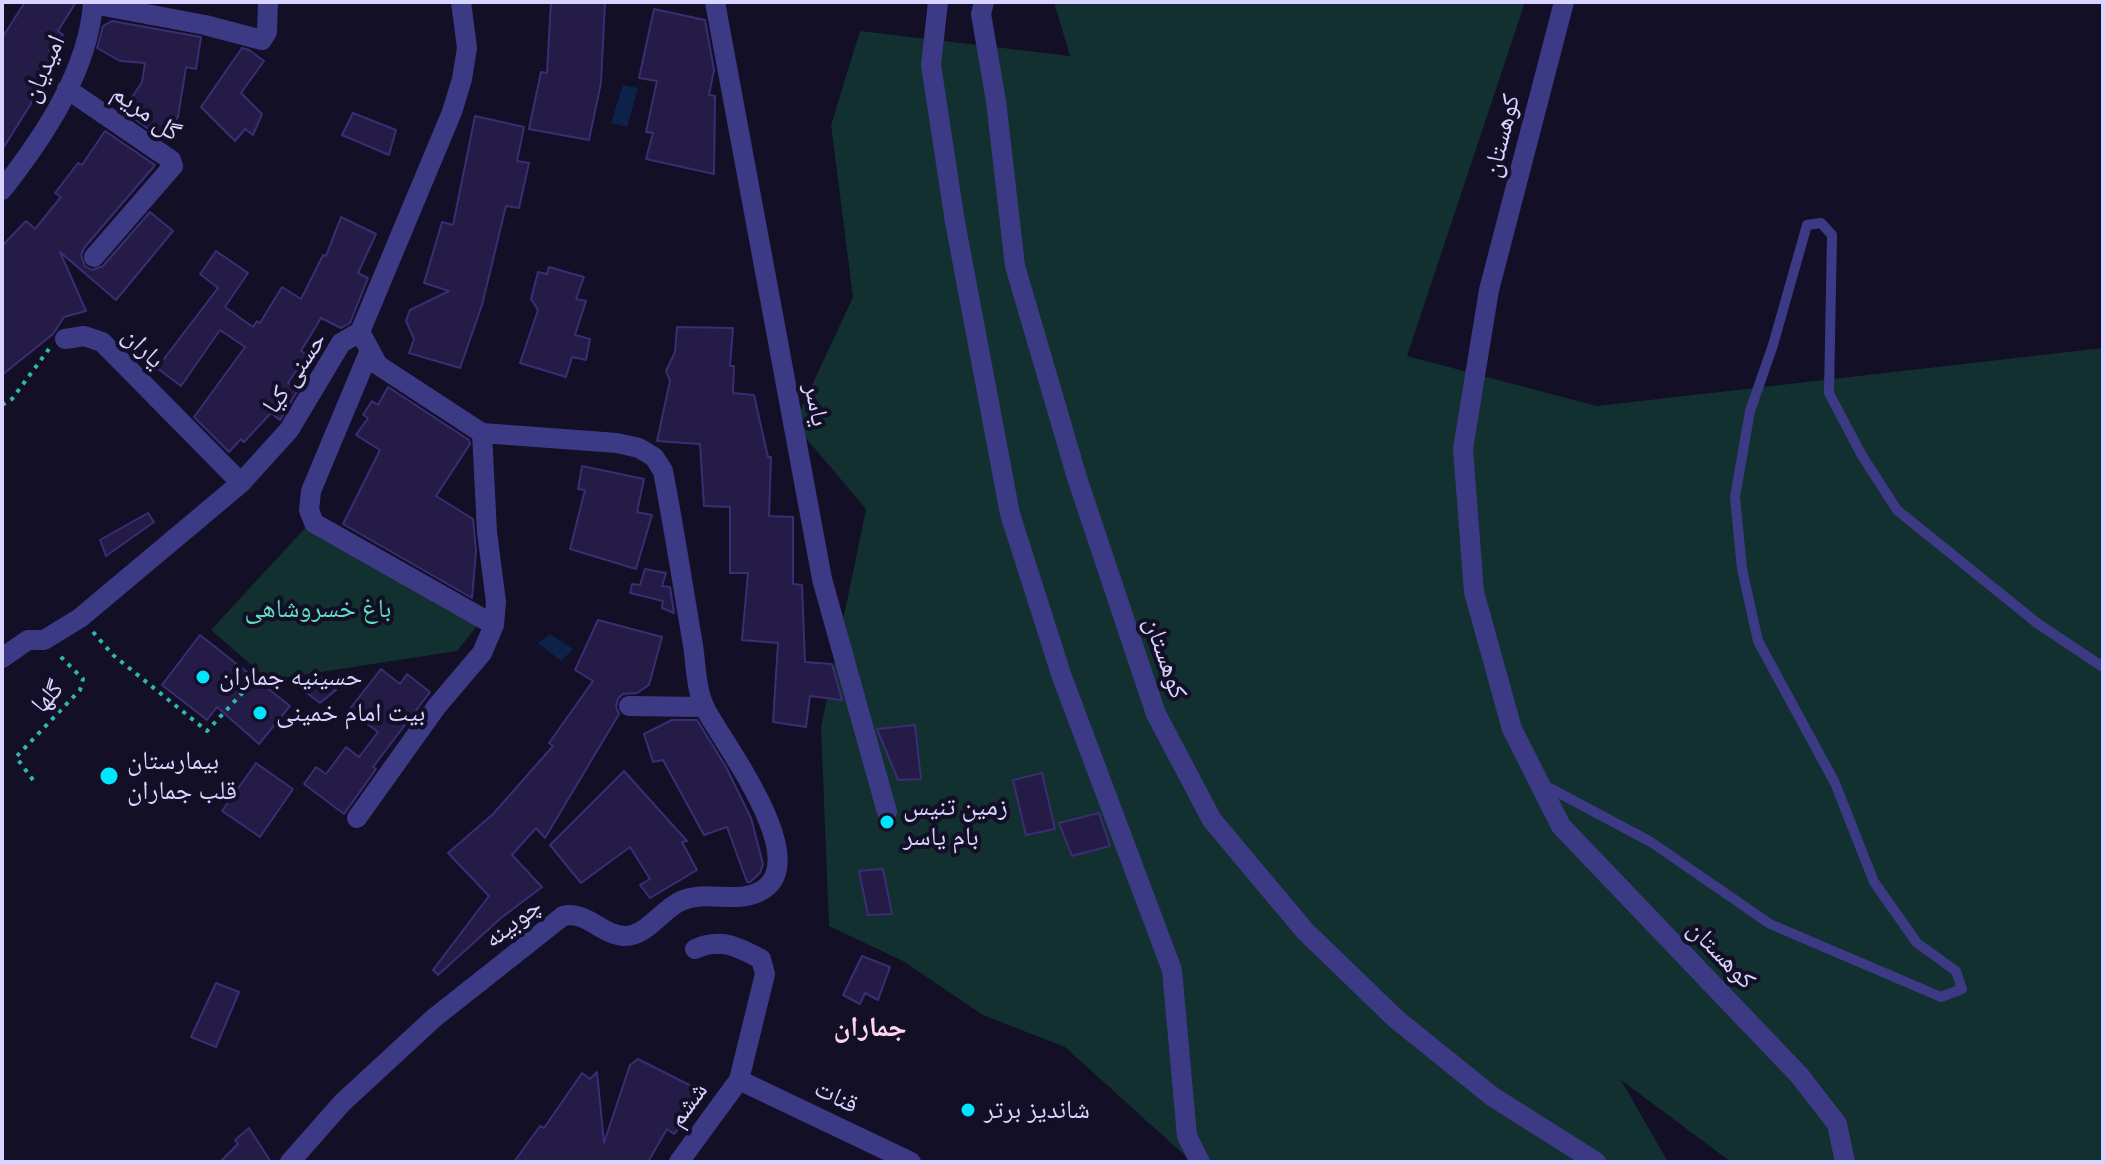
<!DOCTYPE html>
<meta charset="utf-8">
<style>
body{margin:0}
#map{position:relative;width:2105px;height:1164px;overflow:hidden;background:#130f26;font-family:"IBM Plex Sans",sans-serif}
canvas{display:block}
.frame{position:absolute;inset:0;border:4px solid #d9d4ff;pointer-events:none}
</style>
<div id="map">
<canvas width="2105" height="1164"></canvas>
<div class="frame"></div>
</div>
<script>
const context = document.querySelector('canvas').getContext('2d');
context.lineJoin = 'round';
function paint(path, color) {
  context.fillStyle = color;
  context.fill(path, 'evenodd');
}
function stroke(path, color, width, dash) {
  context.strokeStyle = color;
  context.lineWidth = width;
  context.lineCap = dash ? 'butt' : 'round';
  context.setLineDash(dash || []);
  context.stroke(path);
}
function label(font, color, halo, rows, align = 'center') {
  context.font = font + ' "IBM Plex Sans","Noto Naskh Arabic",sans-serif';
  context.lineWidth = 8;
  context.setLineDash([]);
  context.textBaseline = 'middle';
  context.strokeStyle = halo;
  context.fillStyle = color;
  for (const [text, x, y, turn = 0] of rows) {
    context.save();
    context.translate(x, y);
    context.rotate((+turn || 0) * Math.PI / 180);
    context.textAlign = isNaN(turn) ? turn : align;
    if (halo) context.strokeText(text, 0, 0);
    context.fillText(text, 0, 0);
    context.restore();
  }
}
paint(new Path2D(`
 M1054 2H1525L1407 356 1597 406 2103 348V1162H1731L1621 1080 1668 1162H1192L1065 1047 983 1015 903 961 829 926 821 727 866 509 794 424 853 297 831 125 860 31 1070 56Z
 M306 527 477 626 457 651 269 680 211 630Z`), '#12302f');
paint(new Path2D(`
 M623 85 638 88 627 127 611 123Z
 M550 634 573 649 561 661 538 643Z`), '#0c2248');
const building = new Path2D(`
 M25 2H76L58 31 63 35 49 50 59 59 2 150V38Z
 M551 2H605L601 83 589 140 529 129 541 72 547 73Z
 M654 9 705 20 714 70 709 95 715 96 714 174 646 159 653 133 646 132 657 81 639 78Z
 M112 21 201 37 196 69 186 67 178 117 163 139 123 111 142 82 145 63 120 61 97 48 103 26Z
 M242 48 249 50 264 61 241 93 262 114 253 135 245 129 235 141 201 107Z
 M353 113 396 130 389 155 342 135Z
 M475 116 524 127 517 161 529 163 519 208 506 206 482 305 460 368 409 353 414 339 406 321 410 310 449 291 424 283 442 222 453 225Z
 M105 131 155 165 84 248 81 255 85 266 92 270 103 266 150 212 173 231 116 300 60 252 86 311 64 317 53 334 2 375V246L26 221 35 229 61 197 55 193 78 163 82 165Z
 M341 217 376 234 358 273 368 278 350 323 341 328 321 318 301 351 307 355 288 383 298 390 280 420 271 413 244 442 241 439 229 452 194 417 245 347 220 330 181 386 157 368 218 288 200 274 216 251 248 273 225 307 253 327 257 321 260 323 282 287 301 299 323 255 326 256Z
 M549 267 584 277 576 299 586 301 575 335 590 339 586 360 572 357 566 377 520 363 538 310 531 299 538 272 547 274Z
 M677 327 733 328 730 366H734L733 393 754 395 768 457H771L769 516 793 517V584L802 585 805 662 832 664 842 700 810 696 806 727 773 722 778 643 742 640 748 573H730V507L704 506 700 444 657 441 670 381 666 371 675 352Z
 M388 387 469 440 470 444 436 496 473 519 476 551 472 598 343 524 380 450 356 435 368 418 363 415 372 401 378 405Z
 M582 466 644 479 637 512 652 515 636 569 570 549 585 490 578 489Z
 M148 513 154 522 106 556 100 540Z
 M645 569 666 573 662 586 670 587 674 613 662 608 663 601 630 593 632 584 640 585Z
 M598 620 662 637 649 685 637 693 623 694 618 699 616 707 619 714 545 838 536 828 512 855 542 887 501 918 438 975 433 970 489 896 448 853 493 814 553 746 549 743 593 681 575 670Z
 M200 635 290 706 259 744 217 707 207 720 162 685Z
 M381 669 400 684 407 674 430 692 373 767 376 769 344 814 304 784 316 767 326 774 346 747 359 757 378 732 349 710Z
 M321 677 336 690 320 703 307 693Z
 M672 720H697L726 767 751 818 763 864 760 873 750 882H747L727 827 704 835 663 760 653 762 644 734Z
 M915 725 921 779 898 780 877 729Z
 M256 763 293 789 260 837 222 811Z
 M624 771 687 841 682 842 697 870 650 898 640 885 650 879 630 847 581 883 550 845Z
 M1042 773 1055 829 1026 835 1013 780Z
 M1099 813 1110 846 1072 856 1059 823Z
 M883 869 892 914 868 915 859 871Z
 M862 956 890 967 878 1000 865 993 860 1004 843 995Z
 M216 983 239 992 216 1047 191 1037Z
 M638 1059 707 1094 674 1134 667 1129 648 1162H514L540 1126 544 1128 582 1073 590 1079 597 1072 604 1143 630 1065Z
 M249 1128 271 1162H220L238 1144 235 1140Z`);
paint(building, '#241b47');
stroke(building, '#3b2d73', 2);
stroke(new Path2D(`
 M2 405 12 399 49 349
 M93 632 113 655 207 731 246 689
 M33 780 16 757 80 690 83 679 57 653`), '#2fb8b0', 4, [4, 6]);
stroke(new Path2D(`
 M1544 785 1651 842 1770 924 1941 997 1962 989 1956 971 1917 943 1874 882 1835 783 1758 641 1742 569 1735 497 1750 411 1773 345 1807 225 1821 223 1832 235 1829 393 1861 454 1897 510 2037 623 2103 667`), '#3d3a85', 10);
stroke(new Path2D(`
 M715 2 822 579 887 812
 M938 2 931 65 955 222 1010 514 1062 677 1172 970 1187 1136 1200 1162
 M984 2 981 14 996 101 1015 266 1078 481 1156 714 1212 820 1305 931 1396 1019 1493 1097 1596 1162
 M1564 2 1489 290 1463 449 1474 592 1512 729 1561 826 1799 1075 1837 1124 1845 1162
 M93 4 205 25 262 40 267 32 268 2
 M67 89 171 160 173 166 94 257
 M2 190C43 138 89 70 93 2
 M65 339 84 336 102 342 241 483
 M370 350 311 491 309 510 314 523 494 625
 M2 658 28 640H44L80 618 241 483 289 430 341 343 360 332 452 112 462 79 467 48 461 2
 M629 706 704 707
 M357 818 437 706 482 653 494 625 496 602 487 532 482 433 378 365 360 332
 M739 1080 911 1162
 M290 1162 342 1103 434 1018 563 916C587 910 602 936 625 936 647 936 662 909 681 901 708 889 739 906 764 889 811 857 723 743 706 710 696 692 696 665 693 645 683 587 674 528 663 471L654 457 639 448 617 443 482 433
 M679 1162 739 1080 765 974 761 959C738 947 721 937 695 949`), '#3d3a85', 20);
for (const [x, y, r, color] of [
 [203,677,8,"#00e5ff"],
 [260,713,8,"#00e5ff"],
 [109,776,10,"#00e5ff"],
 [887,822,8,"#00e5ff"],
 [968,1110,8,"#00e5ff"]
]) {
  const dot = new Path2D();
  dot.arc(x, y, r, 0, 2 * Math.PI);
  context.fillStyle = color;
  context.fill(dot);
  stroke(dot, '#130f26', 3);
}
label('26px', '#d9d4ff', '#130f26', [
 ["امیدیان",44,69,-66],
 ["گل مریم",146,113,36],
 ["کوهستان",1502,136,-76],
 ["یاران",143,348,45],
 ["حسنی کیا",295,373,-56],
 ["یاسر",816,405,79],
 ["کوهستان",1165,658,71],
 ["گلها",48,697,-48],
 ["چوبینه",513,923,-38],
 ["کوهستان",1721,955,46],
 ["قنات",836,1097,26],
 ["ششم",688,1105,-54]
]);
label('26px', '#5fe0c0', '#130f26', [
 ["باغ خسروشاهی",318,609]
]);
label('26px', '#d9d4ff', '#130f26', [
 ["حسینیه جماران",219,677],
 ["بیت امام خمینی",276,713],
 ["بیمارستان",127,761],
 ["قلب جماران",127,791],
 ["زمین تنیس",903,807],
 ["بام یاسر",903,837],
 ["شاندیز برتر",984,1110]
], 'left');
label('bold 28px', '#ffd6f0', '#130f26', [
 ["جماران",870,1028]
]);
</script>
